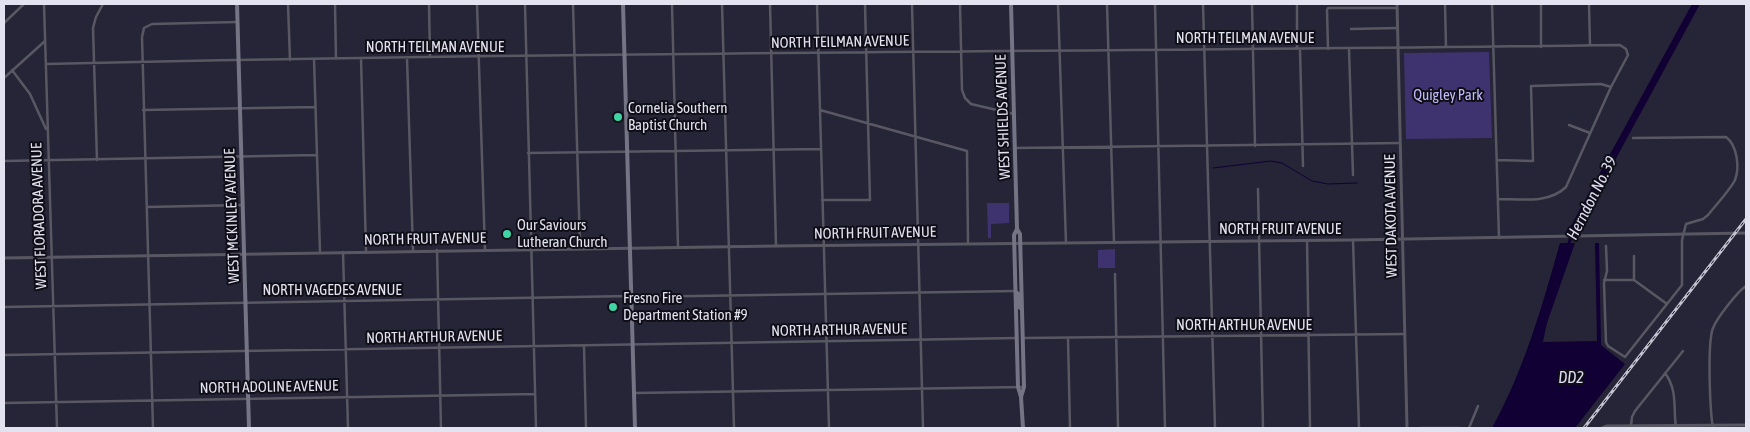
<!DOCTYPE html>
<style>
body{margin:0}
#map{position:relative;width:1750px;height:432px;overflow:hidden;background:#262437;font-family:"Asap Condensed",sans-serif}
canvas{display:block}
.frame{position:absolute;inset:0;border:5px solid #e3e2f0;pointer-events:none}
</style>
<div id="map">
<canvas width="1750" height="432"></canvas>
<div class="frame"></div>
</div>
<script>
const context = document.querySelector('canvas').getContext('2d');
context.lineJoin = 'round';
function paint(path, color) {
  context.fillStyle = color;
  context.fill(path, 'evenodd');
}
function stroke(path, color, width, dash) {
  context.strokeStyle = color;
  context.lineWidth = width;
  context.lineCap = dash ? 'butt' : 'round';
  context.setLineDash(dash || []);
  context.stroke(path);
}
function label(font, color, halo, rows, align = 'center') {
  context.font = font + ' "Asap Condensed",sans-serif';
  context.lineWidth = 4;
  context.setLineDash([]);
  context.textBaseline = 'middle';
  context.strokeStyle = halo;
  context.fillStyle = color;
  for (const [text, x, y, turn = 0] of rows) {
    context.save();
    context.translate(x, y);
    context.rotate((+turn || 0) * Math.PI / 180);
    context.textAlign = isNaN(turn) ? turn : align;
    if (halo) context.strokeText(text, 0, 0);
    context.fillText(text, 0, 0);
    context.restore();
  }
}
paint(new Path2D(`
 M1489 52 1492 138 1406 139 1404 53Z
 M987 203H1009V223L991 224V238H988Z
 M1115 249V268H1098V250Z`), '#3f336f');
paint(new Path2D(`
 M1692 4H1700L1589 208 1580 227 1581 231H1566L1572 224Z
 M1560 243H1575L1547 323 1543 342 1597 341 1595 243H1599L1601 345 1625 364 1575 428H1492C1524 370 1542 307 1560 243Z`), '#110034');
stroke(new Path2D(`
 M1213 168 1271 161 1282 163 1312 181 1328 184 1357 183`), '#110034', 1);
stroke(new Path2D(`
 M1568 246 1574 228`), '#110034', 3);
stroke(new Path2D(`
 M44 4 57 428
 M288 4 290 60
 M335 4 336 59
 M429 4 430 57
 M477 4 485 250
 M525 4 536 428
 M573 4 580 248
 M672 4 678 247
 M722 4 734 428
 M770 4 776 246
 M817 4 829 428
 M912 4 923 428
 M960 4 962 90 965 98 971 104 1014 114
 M1058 4 1066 243
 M1107 4 1114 242
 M1155 4 1165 428
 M1203 4 1215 428
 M1252 4 1255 146
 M1297 4V49
 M1445 4 1446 47
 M1492 4 1499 238
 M1541 4V47
 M1589 4 1590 45
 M4 23 24 4
 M1351 29 1397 28
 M1328 49 1327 10 1328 8H1397
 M1349 49 1353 175
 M1300 50 1303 166
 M361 58 366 251
 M407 58 413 251
 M314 59 320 252
 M46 64C571 52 1095 52 1620 45L1626 49 1628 55 1611 87 1566 187C1549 204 1520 199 1498 199
 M12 70 30 94 46 129
 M4 78 45 41
 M143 110 315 107
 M820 110 967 151 968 243
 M1569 125 1590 133
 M1015 148 1400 143
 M528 153 821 149
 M97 160 93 28 96 17 103 4
 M1497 160 1533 161 1531 86 1601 84 1611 87
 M4 161 317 155
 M1258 189 1263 428
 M822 200H870L865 4
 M147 207 243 205
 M1307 240 1310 428
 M1353 240 1359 428
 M1606 246 1607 271 1604 283 1606 342 1608 346 1625 357 1682 285V240L1686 224 1703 219 1708 215C1715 206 1730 190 1735 180 1740 167 1737 145 1726 137L1633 138
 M437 250 441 428
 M343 252 348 428
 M1634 256V279
 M1115 274 1118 428
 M1604 280H1634L1667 304
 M631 297 1015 291
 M4 307 631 296
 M1023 338 1405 334
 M1068 338 1070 428
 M584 346 586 428
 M4 355 1017 338
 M1665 373C1678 391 1673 407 1676 428
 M634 393 1024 387
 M4 403 535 394
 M1631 426 1632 417 1635 411 1683 351
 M153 428 142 37 144 28 152 24 237 22
 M1420 428H1459
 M1469 428 1478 406
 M1713 428C1710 411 1707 344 1713 328 1717 318 1737 292 1746 286`), '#595862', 2.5);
stroke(new Path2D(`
 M1397 4 1407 428
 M4 258 776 246 1350 240 1746 233
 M1602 428 1607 426 1746 425`), '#595862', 3);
stroke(new Path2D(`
 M237 4 249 428
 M623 4 635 428
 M1011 4 1017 229 1020 234 1024 387 1021 397
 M1017 229 1014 235 1018 387 1021 397 1023 428
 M1016 292 1018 294 1020 308`), '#757484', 4);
const rail = new Path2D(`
 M1584 428 1746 219`);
stroke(rail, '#c5c4d2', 3);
stroke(rail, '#0f0e17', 1, [4]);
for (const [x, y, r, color] of [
 [618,117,5,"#3ed4a3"],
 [507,234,5,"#3ed4a3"],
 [613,307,5,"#3ed4a3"]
]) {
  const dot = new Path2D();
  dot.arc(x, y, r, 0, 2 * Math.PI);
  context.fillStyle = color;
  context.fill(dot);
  stroke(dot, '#0f0e17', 2);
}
label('15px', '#e3e2f0', '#0f0e17', [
 ["NORTH TEILMAN AVENUE",1245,38],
 ["NORTH TEILMAN AVENUE",840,42,-1],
 ["NORTH TEILMAN AVENUE",435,47],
 ["WEST SHIELDS AVENUE",1003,117,-92],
 ["WEST FLORADORA AVENUE",39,216,-92],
 ["WEST MCKINLEY AVENUE",232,216,-92],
 ["WEST DAKOTA AVENUE",1391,216,-91],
 ["NORTH FRUIT AVENUE",1280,229],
 ["NORTH FRUIT AVENUE",875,233,-1],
 ["NORTH FRUIT AVENUE",425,239,-1],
 ["NORTH VAGEDES AVENUE",332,290],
 ["NORTH ARTHUR AVENUE",1244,325],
 ["NORTH ARTHUR AVENUE",839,330,-1],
 ["NORTH ARTHUR AVENUE",434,337,-1],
 ["NORTH ADOLINE AVENUE",269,387,-1]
]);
label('15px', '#c1b9fb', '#0f0e17', [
 ["Quigley Park",1448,95]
]);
label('15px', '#e3e2f0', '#0f0e17', [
 ["Cornelia Southern",628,108],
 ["Baptist Church",628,125],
 ["Our Saviours",517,225],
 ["Lutheran Church",517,242],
 ["Fresno Fire",623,298],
 ["Department Station #9",623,315]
], 'left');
label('italic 16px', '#e0def5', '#0f0e17', [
 ["Herndon No. 39",1592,198,-63],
 ["DD2",1571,378]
]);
</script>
